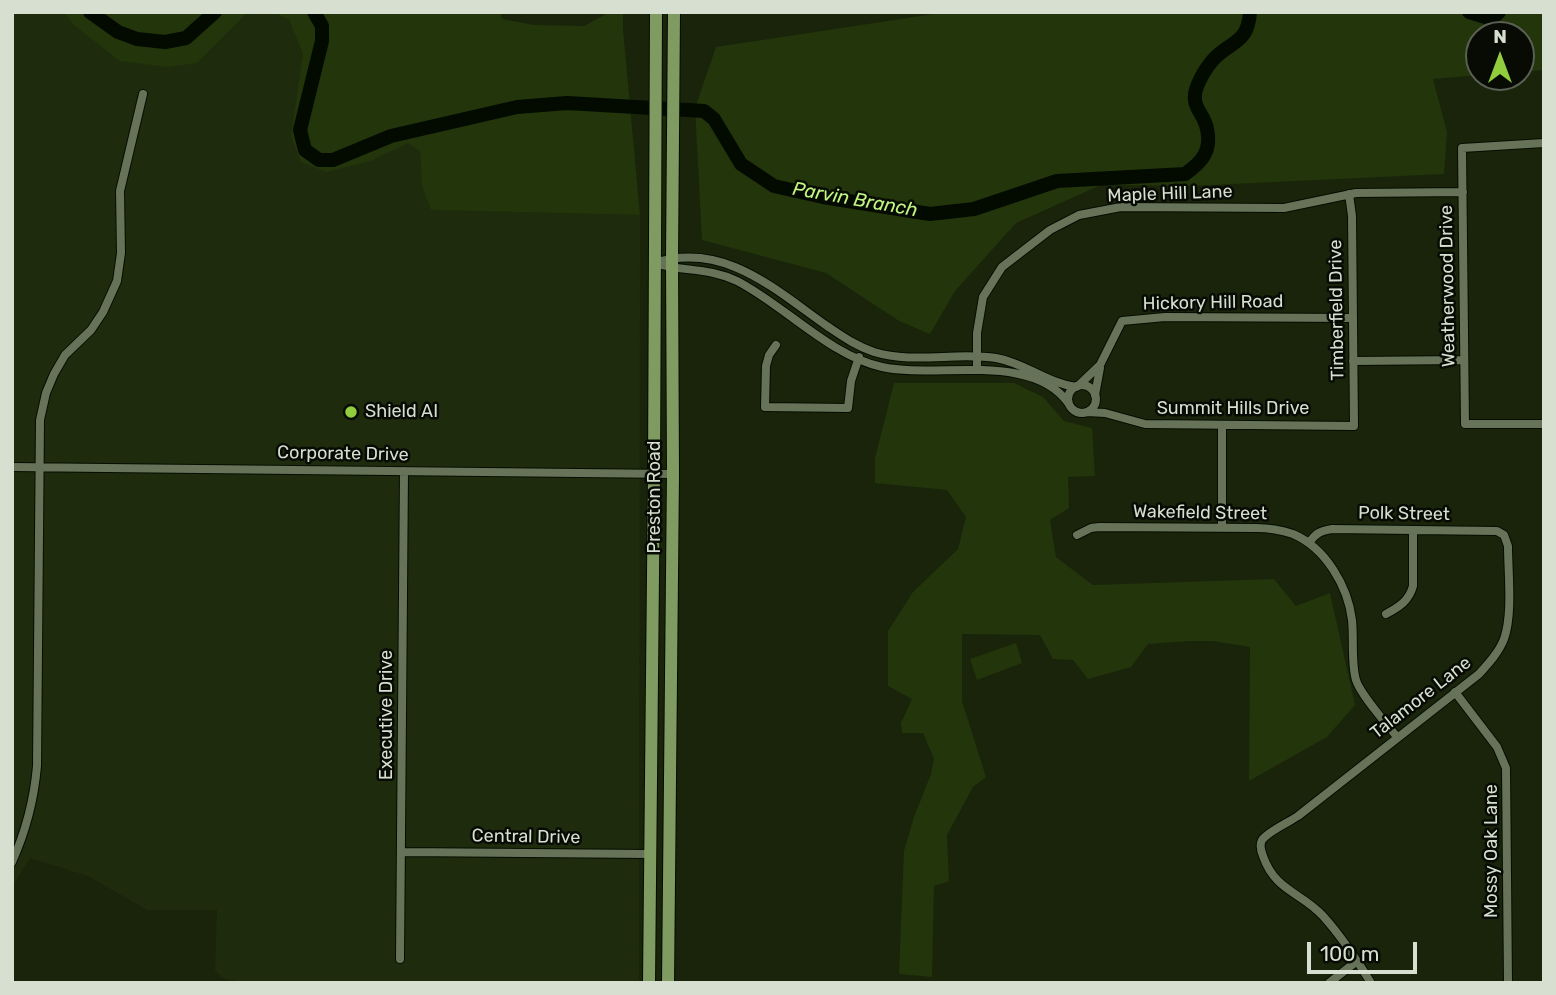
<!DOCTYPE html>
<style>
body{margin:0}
#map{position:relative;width:1556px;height:995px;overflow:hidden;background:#19240b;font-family:Rubik,sans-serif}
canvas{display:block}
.frame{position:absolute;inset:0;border:14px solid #d7dfd0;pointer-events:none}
.north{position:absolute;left:1465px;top:21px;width:70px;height:70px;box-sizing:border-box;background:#070b03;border:2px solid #5a6055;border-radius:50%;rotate:0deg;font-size:19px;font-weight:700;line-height:28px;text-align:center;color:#d7dfd0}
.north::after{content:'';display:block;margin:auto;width:24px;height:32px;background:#92cd3e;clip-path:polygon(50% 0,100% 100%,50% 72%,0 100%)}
.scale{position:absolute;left:1307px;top:942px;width:110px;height:32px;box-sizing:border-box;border:4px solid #d7dfd0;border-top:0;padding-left:9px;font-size:21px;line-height:24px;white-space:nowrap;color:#d7dfd0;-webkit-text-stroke:5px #070b03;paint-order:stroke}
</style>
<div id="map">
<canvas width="1556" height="995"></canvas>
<div class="frame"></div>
<div class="north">N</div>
<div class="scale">100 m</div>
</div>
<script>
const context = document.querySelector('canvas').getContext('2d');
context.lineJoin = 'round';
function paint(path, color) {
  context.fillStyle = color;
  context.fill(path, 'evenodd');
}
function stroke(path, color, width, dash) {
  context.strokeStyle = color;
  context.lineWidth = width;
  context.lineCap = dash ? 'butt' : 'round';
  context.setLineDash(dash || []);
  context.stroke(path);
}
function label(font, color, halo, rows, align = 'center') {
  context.font = font + ' Rubik,sans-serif';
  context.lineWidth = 5;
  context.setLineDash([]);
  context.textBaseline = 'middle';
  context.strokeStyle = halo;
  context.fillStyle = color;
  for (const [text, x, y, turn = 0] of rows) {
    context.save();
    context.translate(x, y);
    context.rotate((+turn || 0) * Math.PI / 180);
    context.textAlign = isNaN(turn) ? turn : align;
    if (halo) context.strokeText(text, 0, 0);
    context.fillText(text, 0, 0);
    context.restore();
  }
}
paint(new Path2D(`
 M12 12H63L74 25 197 63 247 13H275L289 20 303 54 299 84 371 161 408 142 420 151 422 187 431 210 640 215 639 983H250L225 979 215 971 217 910H147L88 876 30 858 12 887Z`), '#1e2c0d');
paint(new Path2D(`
 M63 12H500L502 19 534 25 584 26 610 12H623V29L640 215 431 210 422 187 420 151 408 143 371 161 326 172 301 162 291 136 303 54 289 20 275 13H247L197 63 167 67 120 61 74 25Z
 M947 12H1544V70L1521 72V35H1479V75L1433 79 1447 132 1444 174 1191 186 1101 185 1016 223 955 291 930 334 899 321 826 273 702 240 695 108 716 47Z
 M894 383H1014L1043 397 1064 421 1092 428 1095 476 1068 477 1069 508 1050 520 1056 557 1093 585 1274 579 1296 606 1330 593 1355 705 1327 737 1249 781 1250 647 1213 641H1190L1148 644 1131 667 1088 679 1073 660 1053 659 1040 635 962 634V701L986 777 973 787 947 835 949 881 934 886 932 977 899 974 904 851 914 817 931 774 934 759 923 733H902L901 723 912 699 888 686V631L913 592 958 549 966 517 947 490 875 483V458Z
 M1016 643 1022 663 977 680 970 659Z`), '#23350a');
stroke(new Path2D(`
 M90 12 118 32 137 39 165 42 186 38 215 12
 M314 12 322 26V41L300 130 305 150 319 160H333L391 136 517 107 567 103 704 111 714 119 741 164 774 186 823 197 930 214 974 209 1057 181 1185 174C1202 162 1212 151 1207 129 1204 111 1188 107 1198 84 1201 77 1207 67 1212 61 1229 41 1248 45 1250 12
 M1469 12 1492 19 1499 12`), '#030a00', 14);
const minor = new Path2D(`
 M1544 143 1462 148 1465 424H1544
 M654 263C724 241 774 289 827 326 842 336 856 346 874 352 913 364 956 352 996 358 1025 363 1047 383 1076 387
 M654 263C683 272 708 267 737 281 784 305 830 356 882 367 937 379 1033 351 1069 404
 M776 345 769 355 766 366 765 407 848 408 851 381 859 357
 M1353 361 1464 360
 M977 370V333L983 297 1002 267 1050 230 1079 215 1121 207 1284 208 1356 193 1463 192
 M1068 399a14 14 0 1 1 28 0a14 14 0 1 1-28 0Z
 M1078 386 1100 365 1122 321 1165 317 1353 318
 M1095 395 1100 368
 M1087 412 1105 413 1145 424 1354 426 1352 216 1349 194
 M12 467 673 474
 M1222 527V425
 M1077 535 1091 528 1099 527 1256 528C1269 528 1281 530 1293 534 1326 548 1348 587 1352 620 1354 638 1351 664 1356 680 1360 694 1387 724 1397 737
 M1309 543C1316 533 1320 531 1332 529L1497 531 1504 535 1508 546C1508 573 1513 614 1504 639 1499 652 1489 663 1479 674L1298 816C1289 822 1267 832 1262 840 1259 845 1261 851 1263 856 1275 891 1301 892 1323 916 1341 936 1357 960 1371 983
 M1386 614C1399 607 1409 601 1413 586V530
 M1455 692 1497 747 1506 768 1508 983
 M402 852 650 854
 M12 862C26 831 34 800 37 766L40 420 46 393 54 374 65 355 91 330 103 312 117 281 121 253 120 191 143 94
 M400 959 404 471
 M1329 983 1357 961`);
const primary = new Path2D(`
 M649 983 654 473 656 12
 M668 983 673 474 672 258 674 12`);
stroke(minor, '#050d00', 10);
stroke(primary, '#050d00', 14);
stroke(minor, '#667358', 8);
stroke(primary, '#7f9b61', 12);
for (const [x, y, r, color] of [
 [351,412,7,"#92cd3e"]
]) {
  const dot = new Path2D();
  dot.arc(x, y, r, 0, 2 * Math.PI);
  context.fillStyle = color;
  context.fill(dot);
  stroke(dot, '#070b03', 2.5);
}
label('18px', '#d7dfd0', '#070b03', [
 ["Maple Hill Lane",1170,194,-2],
 ["Weatherwood Drive",1448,286,-91],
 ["Hickory Hill Road",1213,303,-1],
 ["Timberfield Drive",1337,310,-91],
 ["Summit Hills Drive",1233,409],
 ["Corporate Drive",343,454,1],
 ["Preston Road",655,497,-90],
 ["Wakefield Street",1200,513,1],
 ["Polk Street",1404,514,1],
 ["Talamore Lane",1421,698,-38],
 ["Executive Drive",387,715,-90],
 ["Central Drive",526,837,1],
 ["Mossy Oak Lane",1492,851,-90]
]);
label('18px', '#d7dfd0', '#070b03', [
 ["Shield AI",365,412]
], 'left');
label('italic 19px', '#c1f780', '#070b03', [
 ["Parvin Branch",855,200,10]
]);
</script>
